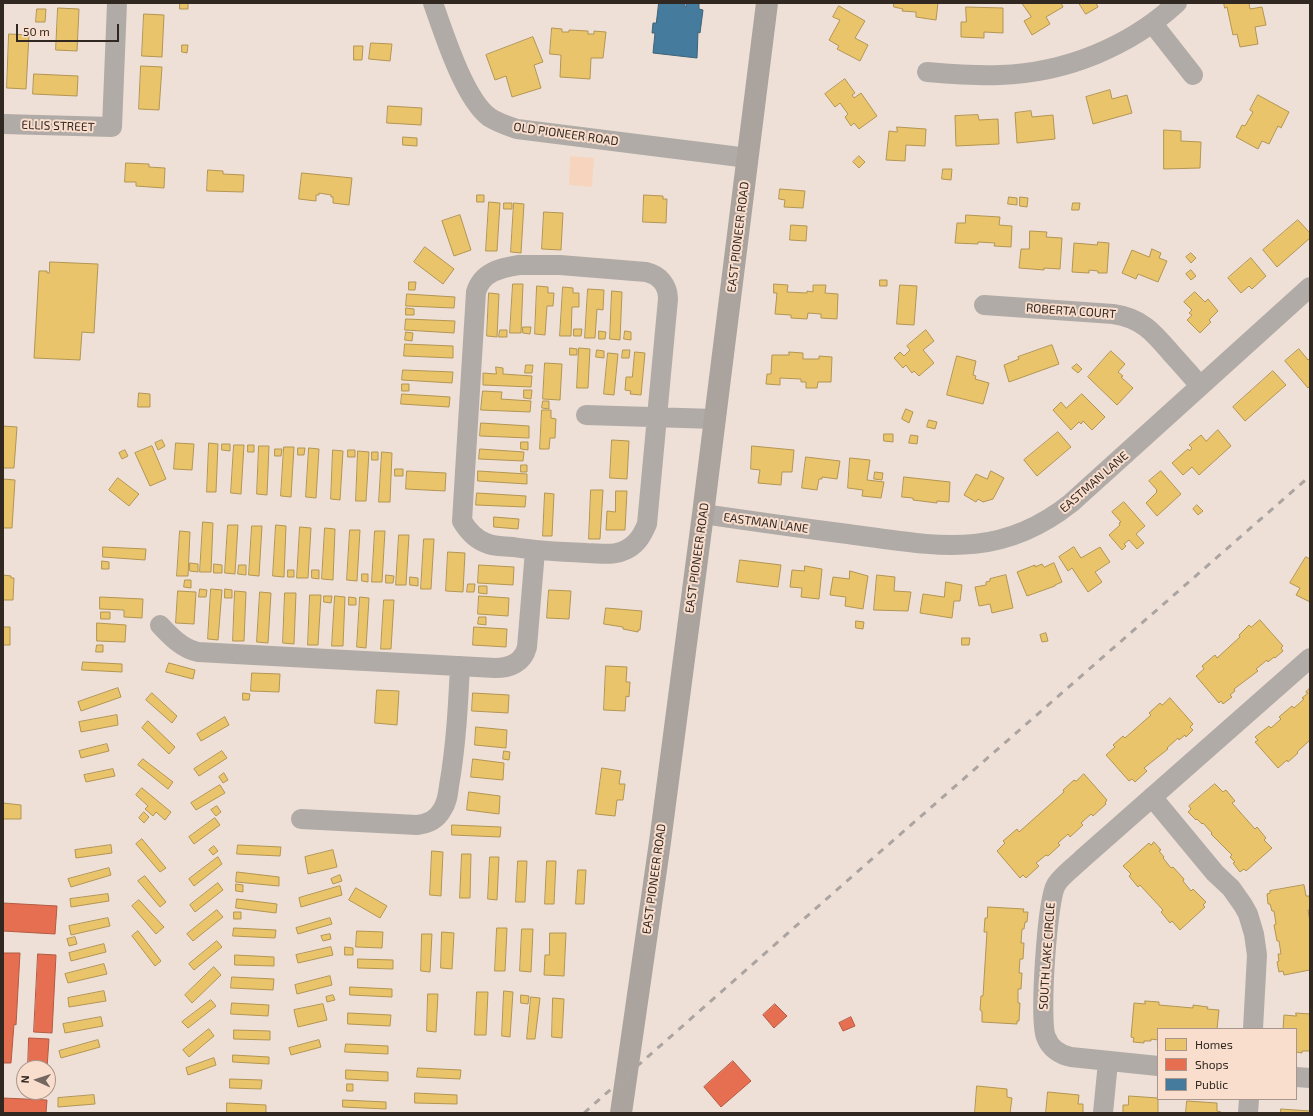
<!DOCTYPE html>
<style>
body{margin:0}
#map{position:relative;width:1313px;height:1116px;overflow:hidden;background:#efe0d7;font-family:"Exo 2",sans-serif}
canvas{display:block}
.frame{position:absolute;inset:0;border:4px solid #322822;pointer-events:none}
.legend{position:absolute;left:1157px;top:1028px;width:140px;height:72px;box-sizing:border-box;background:#f9decd;border:1px solid #a99589;margin:0;padding:5px 7px;list-style:none;font-size:12px;color:#322822}
.legend li{display:flex;align-items:center;gap:8px;height:20px}
.legend b{width:20px;border:1px solid #a99589}
.north{position:absolute;left:16px;top:1060px;width:40px;height:40px;box-sizing:border-box;background:#f9decd;border:1px solid #a99589;border-radius:50%;rotate:273deg;font-size:11px;font-weight:700;line-height:16px;text-align:center;color:#322822}
.north::after{content:'';display:block;margin:auto;width:14px;height:18px;background:#746861;clip-path:polygon(50% 0,100% 100%,50% 72%,0 100%)}
.scale{position:absolute;left:16px;top:24px;width:103px;height:18px;box-sizing:border-box;border:2px solid #322822;border-top:0;padding-left:5px;font-size:12px;line-height:14px;white-space:nowrap;color:#322822;-webkit-text-stroke:3px #f9decd;paint-order:stroke}
</style>
<div id="map">
<canvas width="1313" height="1116"></canvas>
<div class="frame"></div>
<ul class="legend">
<li><b style="height:11px;background:#e9c46a"></b>Homes</li>
<li><b style="height:11px;background:#e76f51"></b>Shops</li>
<li><b style="height:11px;background:#457b9d"></b>Public</li>
</ul>
<div class="north">N</div>
<div class="scale">50 m</div>
</div>
<script>
const context = document.querySelector('canvas').getContext('2d');
context.lineJoin = 'round';
function paint(path, color) {
  context.fillStyle = color;
  context.fill(path, 'evenodd');
}
function stroke(path, color, width, dash) {
  context.strokeStyle = color;
  context.lineWidth = width;
  context.lineCap = dash ? 'butt' : 'round';
  context.setLineDash(dash || []);
  context.stroke(path);
}
function label(font, color, halo, rows, align = 'center') {
  context.font = font + ' "Exo 2",sans-serif';
  context.lineWidth = 4;
  context.setLineDash([]);
  context.textBaseline = 'middle';
  context.strokeStyle = halo;
  context.fillStyle = color;
  for (const [text, x, y, turn = 0] of rows) {
    context.save();
    context.translate(x, y);
    context.rotate((+turn || 0) * Math.PI / 180);
    context.textAlign = isNaN(turn) ? turn : align;
    if (halo) context.strokeText(text, 0, 0);
    context.fillText(text, 0, 0);
    context.restore();
  }
}
paint(new Path2D(`
 M570 156 594 158 592 187 569 185Z`), '#f6d4be');
const homes = new Path2D(`
 M180 3H188V9H180Z
 M894 3H938L936 20 916 17V12L902 11 903 9 894 7Z
 M1022 3H1061L1063 7 1046 17 1050 24 1032 35 1024 21 1031 17Z
 M1079 3H1096L1098 7 1086 14Z
 M1224 3H1249L1250 9 1262 7 1266 25 1255 27 1258 44 1240 47 1237 34 1233 35 1227 7 1225 8Z
 M839 6 865 21 855 38 868 45 860 61 837 49 839 46 829 40 840 20 833 17Z
 M966 7 1003 8V33L984 32V38L961 37V22H966Z
 M58 8 79 9 77 51 56 50Z
 M37 9H46L45 22H36Z
 M144 14 164 15 162 57 142 56Z
 M552 28 562 29V32H569V30L588 31V34H594V31L606 32 603 58H591L590 79 560 77 561 55 550 54Z
 M9 34 29 35 26 89 7 88Z
 M533 37 543 62 534 65 541 88 512 97 506 76 495 80 486 55Z
 M371 43 392 44 390 61 369 59Z
 M182 45H188L187 53 182 52Z
 M354 46H363L362 60H354Z
 M141 66 162 67 159 110 139 109Z
 M34 74 78 76 77 96 33 94Z
 M845 79 855 93 852 95 854 98 861 93 877 116 859 129 854 123 851 126 845 117 848 114 840 103 835 107 825 94Z
 M1110 90 1112 99 1127 95 1132 113 1093 124 1086 97Z
 M1258 95 1289 112 1281 128 1278 126 1269 144 1262 141 1258 149 1236 137 1242 125 1245 126 1253 112 1250 110Z
 M388 106 422 108 421 125 387 123Z
 M1031 111 1032 117 1053 115 1055 139 1017 143 1015 113Z
 M978 115 979 120 998 119 999 144 956 146 955 116Z
 M897 127 926 129 925 146 906 145 905 161 886 160 889 131 897 132Z
 M1164 130 1181 131V141L1201 142 1200 168 1164 169Z
 M403 137 417 138V146L403 145Z
 M859 156 865 162 859 168 853 162Z
 M126 163 149 164V167L165 168 164 188 136 186V182H125Z
 M943 169H952L951 180 942 179Z
 M208 170 223 171V174L244 175 243 192 207 191Z
 M302 173 352 178 349 205 333 203V197H331V195L319 193V195H316V201L299 199Z
 M780 189 805 191 803 208 784 207 785 200 779 199Z
 M477 195H484V202H477Z
 M644 195 663 196V199H667L666 223 643 222Z
 M1009 197 1017 198V205L1008 204Z
 M1020 197 1028 198 1027 207 1020 206Z
 M489 202 500 203 497 251H486Z
 M504 203H512V209H504Z
 M514 203 524 204 521 253 511 252Z
 M1073 203H1080L1079 210H1072Z
 M544 212 563 213 561 250 542 249Z
 M460 215 471 250 454 256 442 221Z
 M966 215 1000 217 999 225 1012 226 1011 247 994 246 995 243 978 242V244L955 243 957 223H965Z
 M1298 220 1310 233V238L1277 267 1263 250Z
 M791 225 807 226 806 241 790 240Z
 M1030 231 1047 232 1046 237 1062 238 1060 269 1044 268V270L1019 268 1021 249H1029Z
 M1098 242 1109 243 1107 273H1098V271L1089 270V273L1072 272 1074 243 1097 245Z
 M425 247 454 269 443 284 414 262Z
 M1152 249 1161 253 1159 258 1167 261 1158 282 1138 274 1136 279 1122 273 1132 250 1149 257Z
 M1191 253 1196 258 1191 263 1186 257Z
 M1251 258 1266 276 1252 289 1249 286 1241 293 1228 278Z
 M50 262 98 264 94 333 82 332 80 360 34 358 39 271H47V273H49Z
 M1191 270 1196 276 1191 280 1186 274Z
 M880 280H887V286H880Z
 M409 282H416L415 290H409Z
 M513 284H523L521 333H510Z
 M774 284 788 285 787 292 807 293V291L813 292V285H826L825 293 838 294 837 319 821 318V314L808 313 807 319 791 318V315L775 314 777 293H774Z
 M900 285 917 286 914 325 897 324Z
 M537 286 548 287V293H554L553 306H547L545 335 535 334Z
 M563 287 573 288V293H579V307H572L571 336H560Z
 M588 289 604 290 603 310 597 309 595 338H585Z
 M612 291 622 292 620 340 610 339Z
 M1195 292 1205 302 1208 299 1218 311 1209 320 1211 322 1200 333 1187 320 1192 315 1189 313 1192 310 1184 302Z
 M489 293 499 294 497 337 487 336Z
 M407 294 455 297 454 308 406 306Z
 M406 308 414 309V315H406Z
 M406 319 455 321 454 333 405 330Z
 M523 327H531L530 334 523 333Z
 M574 329H582L581 336H574Z
 M500 330H507V337H499Z
 M926 330 934 341 923 350 934 363 919 376 914 371 912 373 906 365 903 368 894 358 900 352 904 356 910 350 907 346Z
 M599 331 606 332 605 339H599Z
 M625 331 631 332V340L624 339Z
 M406 332 413 333 412 341 405 340Z
 M405 344 453 346V358L404 356Z
 M1052 345 1059 364 1009 382 1004 365 1019 359 1018 357Z
 M570 348 577 349V355H570Z
 M579 348 590 349 588 388H577Z
 M1299 349 1308 360 1310 358V386L1308 388 1285 361Z
 M597 350 604 351V358L596 357Z
 M623 350H630L629 358H622Z
 M1111 351 1125 364 1118 372 1123 376 1121 377 1133 388 1117 405 1088 377Z
 M635 352 645 353 641 395 630 394 631 391 625 390 626 377H632Z
 M789 352 803 353V359H819V356L832 357 831 382H818L817 388H806V382H801V379L780 378V385L766 384 767 374H771L772 355H789Z
 M608 353 618 354 614 395 604 394Z
 M957 356 976 361 973 375 976 376 975 379 989 383 983 404 947 395Z
 M545 363 562 364 560 400 543 399Z
 M1077 364 1082 369 1078 373 1072 368Z
 M526 365H533L532 373H525Z
 M496 367 503 368V374L532 376 531 387 483 385V373L496 374Z
 M403 370 453 372 452 383 402 380Z
 M1273 371 1286 385 1245 421 1233 407Z
 M402 384H409V391H402Z
 M524 390H532L531 399 524 398Z
 M483 391 502 392 501 399 531 401 530 412 481 410Z
 M139 393 150 394V407H138Z
 M402 394 450 397 449 407 401 404Z
 M1082 394 1105 417 1092 430 1083 421 1081 424 1079 422 1071 430 1053 410 1061 402 1066 408Z
 M543 401H549V409L542 408Z
 M906 409 913 412 909 423 902 419Z
 M542 410H551V418L556 419 555 438H550L549 449H540Z
 M929 420 937 422 935 429 927 427Z
 M481 423 529 426V438L480 436Z
 M3 426 17 427 14 468H3Z
 M1218 430 1231 446 1199 475 1192 467 1183 475 1172 463 1188 449 1190 451 1192 448 1189 445 1201 435 1206 441Z
 M1058 432 1071 447 1037 476 1024 460Z
 M884 434H893V442L884 441Z
 M911 435 918 436 917 444 909 443Z
 M162 440 165 446 158 450 155 443Z
 M612 440 629 441 627 479 610 478Z
 M521 442H528V450L521 449Z
 M176 443 194 444 192 470 174 469Z
 M209 443 218 444 216 492H207Z
 M222 444H230V451L222 450Z
 M234 445H244L241 494 231 493Z
 M248 445H254V452H248Z
 M152 446 166 479 150 486 135 453Z
 M259 446H269L267 495 257 494Z
 M752 446 794 450 792 472H782L781 485 758 483 760 470 751 469Z
 M284 447H294L291 497 281 496Z
 M298 448H305L304 455H298Z
 M309 448 319 449 316 498 306 497Z
 M275 449H282L281 456H275Z
 M480 449 524 452 523 461 479 459Z
 M125 450 128 456 122 459 119 453Z
 M333 450 343 451 340 500 331 499Z
 M348 450H355V457H348Z
 M358 451 369 452 366 501H356Z
 M372 452H378V460H372Z
 M382 452 392 453 390 502H379Z
 M806 457 840 461 837 479 822 477V479H819L817 490 802 488Z
 M850 458 870 460 867 480 884 482 881 498 862 496 863 490 848 488Z
 M521 465H527V472H521Z
 M395 469H403V476H395Z
 M407 471 446 473 445 491 406 489Z
 M478 471 527 474V484L478 481Z
 M991 471 1004 478 993 499 983 502 978 499 976 502 964 495 976 474 987 479Z
 M1161 471 1181 494 1157 516 1146 503 1157 492 1156 491 1157 490 1149 481Z
 M875 472 883 473 882 480 874 479Z
 M904 477 950 482 949 502 937 501V503L913 500V498L902 497Z
 M118 478 139 494 129 506 109 490Z
 M3 479 15 480 12 528H3Z
 M591 490H603L600 539H589Z
 M616 491H627L625 530H606L607 511 615 512Z
 M477 493 526 496 525 507 476 505Z
 M545 493 554 494 552 536H543Z
 M1124 502 1145 526 1136 534 1144 543 1137 549 1129 540 1124 544 1126 546 1122 550 1109 535 1120 525 1119 523 1121 522 1112 512Z
 M1197 505 1203 511 1198 515 1193 509Z
 M494 517 519 519 518 529 494 527Z
 M203 522 213 523 211 572H200Z
 M228 525H238L235 574 225 573Z
 M276 525 286 526 284 577 273 576Z
 M252 526H262L259 576 249 575Z
 M300 527 311 528 308 578H297Z
 M325 528 335 529 333 580 322 579Z
 M350 530H360L357 581 347 580Z
 M180 531 190 532 188 576H177Z
 M375 531H385L382 582H372Z
 M399 535H409L406 585H396Z
 M424 539H434L431 589H421Z
 M103 547 146 549 145 560 103 557Z
 M1074 547 1081 558 1100 547 1110 562 1095 572 1102 582 1088 592 1072 568 1068 571 1059 557Z
 M448 552 465 553 463 592 446 591Z
 M1306 557 1310 559V602L1296 595 1300 588 1290 583Z
 M740 560 781 565 778 587 737 582Z
 M102 561 109 562V569H102Z
 M190 563 198 564V572L190 571Z
 M1054 563 1062 582 1055 585V586L1027 596 1017 572 1035 565V567L1042 564 1044 567Z
 M214 564 222 565V573H214Z
 M239 565H246V575L238 574Z
 M479 565 514 567 513 585 478 583Z
 M805 566 822 569 819 599 801 597 802 588 790 587 792 570 804 571Z
 M288 570H294V577H288Z
 M312 570H319V579L312 578Z
 M850 571 868 576 863 609 845 606 846 597 830 595 833 577 849 579Z
 M362 574H368V582L362 581Z
 M3 575 11 576V578H14L13 600H3Z
 M386 575 394 576 393 583H386Z
 M877 575 895 577 894 591 911 592 908 611 874 610Z
 M1006 575 1013 608 992 613 990 604 979 606 975 587 986 585V582L990 581V579Z
 M410 577 418 578V586L410 585Z
 M185 580H191V588L184 587Z
 M946 582 962 585 960 601H954L952 618 920 613 923 594 944 597Z
 M468 584H475L474 592H467Z
 M479 586H487V594L479 593Z
 M200 589 207 590 206 597H199Z
 M211 589 222 590 218 640 208 639Z
 M225 589 232 590V598H225Z
 M549 590 571 591 569 619 547 618Z
 M178 591 196 592 194 624 176 623Z
 M235 591 246 592 244 641H233Z
 M260 592 271 593 268 643 257 642Z
 M285 593H296L294 644 283 643Z
 M310 595H321L318 645H308Z
 M324 596H332L331 603 324 602Z
 M335 596 345 597 343 646H332Z
 M479 596 509 598 508 616 478 614Z
 M100 597 143 599 142 618 124 617V610L100 609Z
 M349 597 356 598V605H349Z
 M360 597 369 598 366 648 357 647Z
 M384 600H394L391 649H381Z
 M606 608 642 611 640 630H638V632L623 629V627L604 624Z
 M101 612H110V619H101Z
 M479 617H486V625L478 624Z
 M1260 620 1283 646 1281 648 1283 651 1275 658 1274 657 1268 662 1267 660 1256 669 1258 671 1234 689 1235 691 1230 695 1232 697 1223 704 1221 701 1219 703 1196 676 1204 669 1202 666 1215 655 1217 658 1240 637 1239 635 1249 625 1251 627Z
 M856 621 864 622 863 629 856 628Z
 M97 623 126 625 125 642 97 641Z
 M3 627H10V645H3Z
 M474 627 507 629 506 647 473 645Z
 M1046 633 1048 641 1042 642 1040 635Z
 M962 638H970L969 645H962Z
 M97 645H103V652H96Z
 M83 662 122 664V672L82 670Z
 M169 663 195 670 193 679 166 672Z
 M606 666 627 667 626 682H630L629 697 626 696 625 711 604 710Z
 M252 673 280 674 279 692 251 691Z
 M118 688 121 697 81 711 78 702Z
 M1310 688V740L1297 752 1298 753 1288 762 1287 760 1278 768 1255 742 1258 740 1255 737 1269 726 1271 728 1281 719 1279 717 1292 706 1294 708 1304 699 1302 698 1308 693 1306 692Z
 M377 690 399 691 397 725 375 723Z
 M152 693 177 716 172 723 146 700Z
 M243 693 250 694 249 700H243Z
 M473 693 509 695 508 713 472 711Z
 M1170 698 1193 724 1190 727 1193 730 1186 737 1185 735 1179 740 1178 738 1167 748 1168 749 1144 768 1147 771 1135 782 1132 779 1129 781 1106 755 1115 747 1113 745 1123 736 1125 738 1151 715 1149 713 1160 703 1162 705Z
 M117 715 118 725 81 732 79 722Z
 M225 717 229 725 201 741 197 734Z
 M148 721 175 747 169 754 142 728Z
 M476 727 507 730 506 748 475 745Z
 M107 744 109 751 81 758 79 751Z
 M222 751 227 758 199 776 194 769Z
 M504 751 510 752 509 760 503 759Z
 M143 759 173 782 168 789 138 765Z
 M473 759 504 763 503 780 471 777Z
 M602 768 621 771 619 784H625L623 800H617L615 816 596 814Z
 M113 769 115 776 86 782 84 775Z
 M224 773 228 780 223 783 219 777Z
 M1084 774 1107 800 1105 803 1106 804 1093 816 1091 814 1081 823 1083 825 1070 837 1068 834 1058 843 1060 845 1048 856 1046 855 1036 863 1039 866 1026 878 1023 875 1020 878 997 851 1005 843 1003 841 1017 829 1019 832 1064 792 1063 790 1074 780 1076 781Z
 M1215 784 1223 792 1226 790 1235 801 1232 803 1255 829 1257 827 1266 838 1264 840 1272 848 1246 871 1244 869 1240 872 1233 863 1235 862 1230 857 1232 855 1211 834 1212 833 1203 823 1202 824 1197 819 1196 820 1188 812 1191 809 1189 806Z
 M220 785 225 793 196 810 191 803Z
 M142 788 171 812 165 820 156 812 153 816 145 809 148 806 136 795Z
 M469 792 500 796 499 814 467 810Z
 M3 803 21 805V819H3Z
 M217 806 221 812 216 816 211 810Z
 M144 812 149 817 144 823 139 818Z
 M215 818 220 825 194 844 189 837Z
 M452 825 501 827 500 837 452 835Z
 M142 839 166 868 160 872 136 844Z
 M1154 842 1161 850 1159 851 1164 857 1163 858 1171 868 1173 867 1184 879 1183 881 1191 891 1193 889 1206 902 1203 905 1205 907 1180 930 1172 921 1170 923 1161 912 1163 910 1140 885 1138 887 1129 876 1131 874 1123 866 1149 843 1151 845Z
 M111 845 112 853 76 858 75 850Z
 M238 845 281 847 280 856 237 854Z
 M214 846 218 851 213 855 209 850Z
 M333 850 337 867 308 874 305 857Z
 M432 851 443 852 441 896 430 895Z
 M462 854H471L470 898H460Z
 M218 857 222 864 194 886 189 879Z
 M490 857H499L497 900 488 899Z
 M518 861H527L525 902H516Z
 M547 861H556L554 904H545Z
 M109 868 111 875 71 887 68 879Z
 M578 870H586L584 904H576Z
 M237 872 279 877V886L236 882Z
 M340 875 342 881 333 884 331 879Z
 M145 876 166 902 160 907 138 881Z
 M218 883 223 890 195 912 190 905Z
 M236 884 243 885V892L236 891Z
 M1304 885 1306 896H1309L1310 903V910H1308L1310 922V970L1284 975 1283 971 1279 972 1277 962 1279 961 1278 954H1281L1279 941H1277L1274 925 1276 924 1274 911H1272L1270 904H1268L1267 894 1270 893V891Z
 M340 886 342 895 301 907 299 898Z
 M356 888 387 906 380 918 349 900Z
 M108 894 109 901 71 907 70 899Z
 M237 899 277 904 276 913 236 908Z
 M139 900 164 927 156 934 132 906Z
 M988 907 1024 909 1023 912H1028L1027 922H1025L1024 929H1022L1021 943H1024L1023 959H1020L1019 973H1022L1021 989H1018V1003H1020L1019 1021H1017V1024L982 1022V1011L980 1010 981 996H983L987 932H984L985 918H987Z
 M217 910 223 917 193 941 187 934Z
 M234 912H241V919H234Z
 M108 918 110 926 71 935 69 926Z
 M330 918 332 924 298 934 296 928Z
 M234 928 276 930 275 938 233 936Z
 M497 928H507L505 971H495Z
 M522 929H533L531 972 520 971Z
 M138 931 161 961 155 966 132 936Z
 M357 931 383 932 382 948 356 947Z
 M442 932 454 933 452 969 441 968Z
 M550 933H566L564 976 544 975 545 955H549Z
 M330 934 331 939 323 941 321 936Z
 M422 934H432L430 972 421 971Z
 M75 937 77 944 69 946 67 939Z
 M217 941 222 947 194 970 189 964Z
 M104 944 106 952 71 961 69 953Z
 M331 947 333 955 298 963 296 955Z
 M345 947 353 948V955H345Z
 M235 955 274 957V966L235 965Z
 M358 959 393 960V969L358 968Z
 M104 964 107 974 68 983 65 974Z
 M214 967 221 975 192 1003 185 995Z
 M330 976 332 985 297 994 295 985Z
 M232 977 274 979 273 990 231 988Z
 M350 987 392 989V997L350 995Z
 M104 991 106 1001 69 1007 68 998Z
 M504 991 513 992 510 1037 502 1036Z
 M477 992H488L486 1035H475Z
 M428 994H438L436 1032 427 1031Z
 M333 995 335 1000 327 1002 326 997Z
 M521 995 529 996 528 1004 521 1003Z
 M531 997 540 998 535 1039H527Z
 M553 998 564 999 562 1038 552 1037Z
 M211 1000 216 1006 188 1028 182 1022Z
 M1145 1001 1159 1002V1005L1193 1008V1005L1208 1007 1207 1009 1219 1010 1217 1029H1158V1040L1151 1039V1041H1144V1043L1133 1042 1134 1038 1131 1037 1134 1003 1145 1004Z
 M232 1003 269 1005 268 1016 231 1014Z
 M323 1004 327 1020 298 1027 294 1010Z
 M348 1013 391 1015 390 1026 348 1024Z
 M1296 1013 1310 1014V1051H1302V1053L1296 1052V1029H1283L1284 1015 1296 1016Z
 M101 1017 103 1026 65 1033 63 1024Z
 M209 1029 214 1036 189 1057 183 1050Z
 M234 1030 270 1031V1040L234 1039Z
 M98 1040 100 1047 61 1058 59 1051Z
 M319 1040 321 1047 291 1055 289 1048Z
 M346 1044 388 1046V1054L345 1052Z
 M233 1055 269 1057V1064L233 1062Z
 M214 1058 216 1065 188 1075 186 1068Z
 M418 1068 461 1070 460 1079 417 1077Z
 M346 1070 388 1072V1081L346 1079Z
 M230 1079 262 1080 261 1089 230 1088Z
 M347 1084H353V1091H347Z
 M977 1086 1007 1089V1097L1012 1098 1010 1113H975Z
 M1048 1092 1079 1095 1078 1104H1083V1113H1046Z
 M415 1093 457 1095V1104L415 1103Z
 M94 1095 95 1104 58 1107V1098Z
 M1129 1096 1158 1098V1113H1123V1105H1128Z
 M343 1100 386 1102V1109L343 1107Z
 M1187 1101 1217 1103V1111L1221 1112V1113H1186Z
 M227 1103 266 1105V1113H227Z
 M1281 1109 1310 1111V1113H1281Z`);
paint(homes, '#e9c46a');
stroke(homes, '#b29554', 1);
const shops = new Path2D(`
 M3 903 57 906 55 934 3 931Z
 M3 953H20L16 1025 14 1024 11 1063H3Z
 M38 954 56 955 52 1033 34 1032Z
 M775 1004 787 1016 774 1028 763 1015Z
 M851 1017 855 1026 843 1031 839 1023Z
 M29 1038 49 1039 47 1068H28Z
 M733 1061 751 1081 721 1107 704 1087Z
 M3 1098 47 1100 46 1113H3Z`);
paint(shops, '#e76f51');
stroke(shops, '#b15a43', 1);
const public = new Path2D(`
 M659 3H685L684 6 686 7V3H699V9L703 10 700 33 698 32 697 58 653 53 655 33H652L653 23H656Z`);
paint(public, '#457b9d');
stroke(public, '#3f6278', 1);
stroke(new Path2D(`
 M433 3C444 34 464 98 489 117 498 123 508 126 517 129L748 158
 M1153 24 1193 75
 M927 72C951 74 975 76 1000 75 1065 73 1129 47 1177 3
 M3 124 112 127 117 3
 M519 265H560L646 272C659 275 668 285 668 299L647 524C642 536 636 546 623 551 612 556 599 553 587 553 562 552 538 551 513 547 504 546 495 547 486 543 475 539 468 531 462 521L476 292C482 272 500 268 519 265Z
 M984 305 1113 314C1142 318 1154 333 1171 353 1181 364 1191 375 1200 386
 M586 415 715 419
 M703 514C751 521 800 528 848 534 933 545 997 562 1071 503L1310 287
 M160 625C171 637 183 649 198 652L495 668C510 668 523 663 527 647L535 551
 M1152 797 1215 873 1231 888 1243 905 1248 914 1254 934 1257 955 1253 1029
 M301 819 417 825C428 824 437 819 442 810 447 803 448 794 449 786 456 746 458 707 460 666
 M1158 1066 1071 1057C1060 1055 1050 1048 1046 1037 1039 1021 1047 900 1056 885 1060 877 1075 866 1082 859L1310 658
 M1296 1077 1310 1078
 M1103 1113 1108 1062
 M1248 1113 1249 1099`), '#b1aba7', 20);
stroke(new Path2D(`
 M621 1113 660 842 703 514 767 3`), '#aba49e', 22);
stroke(new Path2D(`
 M584 1113 856 873 1310 476`), '#aca4a0', 3, [7, 7]);
label('12px', '#322822', '#f9decd', [
 ["ELLIS STREET",58,126,2],
 ["OLD PIONEER ROAD",566,134,8],
 ["EAST PIONEER ROAD",738,237,-83],
 ["ROBERTA COURT",1071,311,4],
 ["EASTMAN LANE",1094,482,-41],
 ["EASTMAN LANE",766,523,8],
 ["EAST PIONEER ROAD",697,558,-82],
 ["EAST PIONEER ROAD",654,879,-82],
 ["SOUTH LAKE CIRCLE",1047,956,-86]
]);
</script>
